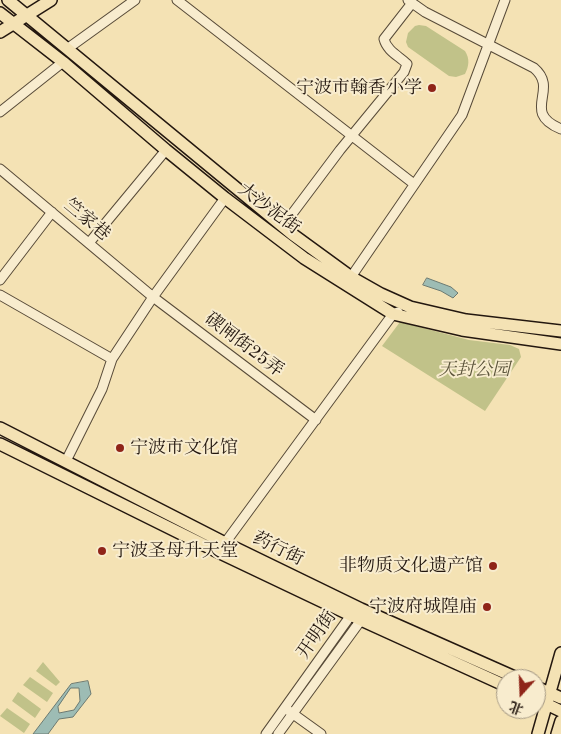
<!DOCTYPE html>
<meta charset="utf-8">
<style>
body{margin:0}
#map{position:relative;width:561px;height:734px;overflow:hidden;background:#f4e2b4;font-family:"Old Standard TT","Noto Serif SC",serif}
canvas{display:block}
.north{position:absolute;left:496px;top:669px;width:50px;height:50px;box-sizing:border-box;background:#f8ecce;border:1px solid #a39782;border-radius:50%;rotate:200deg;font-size:14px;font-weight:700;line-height:20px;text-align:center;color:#23170f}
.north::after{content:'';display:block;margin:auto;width:18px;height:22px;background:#8f2418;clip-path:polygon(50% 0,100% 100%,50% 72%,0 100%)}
</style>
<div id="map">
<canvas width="561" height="734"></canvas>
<div class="north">北</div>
</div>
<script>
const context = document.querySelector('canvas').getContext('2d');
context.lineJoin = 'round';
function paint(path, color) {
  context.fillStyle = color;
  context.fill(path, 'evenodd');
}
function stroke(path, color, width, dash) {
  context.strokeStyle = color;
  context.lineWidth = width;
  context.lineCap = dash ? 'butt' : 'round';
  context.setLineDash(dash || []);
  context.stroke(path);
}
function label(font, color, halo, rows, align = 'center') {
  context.font = font + ' "Old Standard TT","Noto Serif SC",serif';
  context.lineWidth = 4;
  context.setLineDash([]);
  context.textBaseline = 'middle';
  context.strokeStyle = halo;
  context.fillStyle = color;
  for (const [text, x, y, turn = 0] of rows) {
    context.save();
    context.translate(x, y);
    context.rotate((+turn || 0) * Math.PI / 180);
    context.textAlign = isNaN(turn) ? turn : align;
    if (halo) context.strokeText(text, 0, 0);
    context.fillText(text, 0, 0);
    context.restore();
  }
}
paint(new Path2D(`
 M419 25 426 26 465 51C470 59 469 66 465 74L456 77 449 76 408 47 406 42 408 33 415 26Z
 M400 322 469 340 510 345 519 349 521 357 485 411 382 346Z
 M43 662 60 682 56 686 36 671Z
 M30 677 53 693 47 702 23 685Z
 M18 692 41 709 35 718 12 701Z
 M7 708 30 724 24 733 0 716Z`), '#c1c289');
const water = new Path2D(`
 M427 278 451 287 458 293 453 298 441 291 423 285Z
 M88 681 91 694 73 717 59 719 48 734H33L71 684ZM71 688H79L80 701 74 710 59 713 58 707Z`);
paint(water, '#9dbcb4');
stroke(water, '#6c7a72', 1);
const minor = new Path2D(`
 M177 0 414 184
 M408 0 425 12 534 68C560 90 520 112 561 129
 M67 49 135 0
 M0 112 63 62
 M0 169 153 297 316 420
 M283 226 340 150 404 72 407 64C399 56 387 51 384 39L412 3
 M89 243 166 150
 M351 277 462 115 505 0
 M0 280 52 212
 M0 295 112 359
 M66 461 102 389 112 359 153 297 225 198
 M225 543 393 314 398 312
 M289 711 321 734
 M266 734 351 615 356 612
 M278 734 361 620V614`);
const major = new Path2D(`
 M8 0 292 234 351 277 381 294 410 307 466 320 561 331
 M0 13 63 62 166 150 225 198 304 258 393 314 462 330 561 344
 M0 32 51 0
 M0 428 225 543 361 609 519 679
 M0 444 218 552 361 620 506 686
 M536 687 561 698
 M536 699 561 711
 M538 734 561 653
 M557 734 561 721`);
stroke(minor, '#574a38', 11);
stroke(major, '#23170f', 14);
stroke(minor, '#f8ecce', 9);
stroke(major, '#f4e2b4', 11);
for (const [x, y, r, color] of [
 [432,88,5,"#8f2418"],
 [120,448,5,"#8f2418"],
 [102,551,5,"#8f2418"],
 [493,566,5,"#8f2418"],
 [487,607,5,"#8f2418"]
]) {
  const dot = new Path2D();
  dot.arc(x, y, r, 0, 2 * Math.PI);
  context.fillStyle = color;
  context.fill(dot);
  stroke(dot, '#f8ecce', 2);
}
label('18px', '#23170f', '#f8ecce', [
 ["宁波市翰香小学",422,88],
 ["宁波市文化馆",130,448,"left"],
 ["宁波圣母升天堂",112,551,"left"],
 ["非物质文化遗产馆",483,566],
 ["宁波府城隍庙",477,607]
], 'right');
label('18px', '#23170f', '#f8ecce', [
 ["大沙泥街",269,209,37],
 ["竺家巷",87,220,40],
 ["碶闸街25弄",244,345,37],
 ["药行街",278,549,26],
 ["开明街",317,635,-55]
]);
label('italic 18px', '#5a533a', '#f8ecce', [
 ["天封公园",474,370]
]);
</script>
